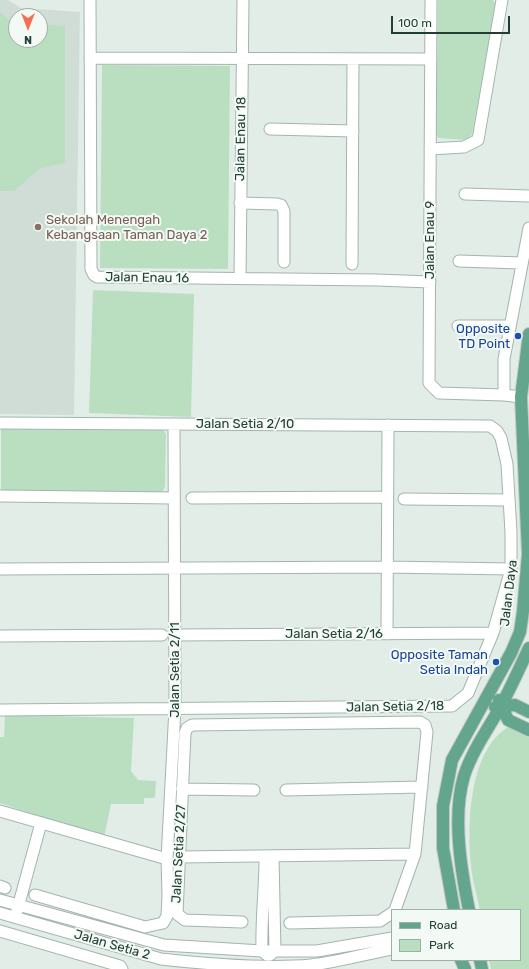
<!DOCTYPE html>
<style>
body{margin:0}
#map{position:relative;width:529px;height:969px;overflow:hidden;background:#e2ede7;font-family:Rubik,sans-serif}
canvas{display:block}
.legend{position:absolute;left:391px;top:909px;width:130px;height:52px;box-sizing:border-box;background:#f3f9f5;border:1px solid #9fafa8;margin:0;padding:5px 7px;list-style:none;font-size:12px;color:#213f34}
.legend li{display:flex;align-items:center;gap:8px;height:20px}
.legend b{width:20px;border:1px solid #9fafa8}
.north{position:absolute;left:8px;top:8px;width:40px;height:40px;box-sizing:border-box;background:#f3f9f5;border:1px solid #9fafa8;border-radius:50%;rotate:180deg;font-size:11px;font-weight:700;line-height:16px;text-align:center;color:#213f34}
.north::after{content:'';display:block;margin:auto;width:14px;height:18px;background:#f86e54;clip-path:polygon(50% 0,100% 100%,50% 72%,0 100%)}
.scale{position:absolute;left:391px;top:16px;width:119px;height:18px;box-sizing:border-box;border:2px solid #213f34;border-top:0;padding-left:5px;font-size:12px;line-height:14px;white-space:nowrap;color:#213f34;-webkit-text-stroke:3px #f3f9f5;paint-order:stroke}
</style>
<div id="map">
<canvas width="529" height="969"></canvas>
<ul class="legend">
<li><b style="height:5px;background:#64a58e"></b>Road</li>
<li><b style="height:11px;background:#badfc0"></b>Park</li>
</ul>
<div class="north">N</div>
<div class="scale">100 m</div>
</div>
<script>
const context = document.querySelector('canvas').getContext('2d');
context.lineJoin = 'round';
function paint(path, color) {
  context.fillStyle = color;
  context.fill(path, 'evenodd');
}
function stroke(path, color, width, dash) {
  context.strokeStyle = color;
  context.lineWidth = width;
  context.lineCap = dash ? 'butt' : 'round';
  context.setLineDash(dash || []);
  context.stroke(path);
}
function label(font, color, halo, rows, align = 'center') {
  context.font = font + ' Rubik,sans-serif';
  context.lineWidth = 4;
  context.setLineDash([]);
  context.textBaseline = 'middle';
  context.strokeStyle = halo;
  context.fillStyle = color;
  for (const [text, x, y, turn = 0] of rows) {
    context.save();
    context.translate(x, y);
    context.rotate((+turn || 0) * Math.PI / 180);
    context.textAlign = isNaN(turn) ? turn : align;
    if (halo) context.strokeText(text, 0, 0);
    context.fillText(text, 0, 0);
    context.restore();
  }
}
paint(new Path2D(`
 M0 0H8L21 8 80 12 74 415 0 414ZM16 16H40V40H16Z`), '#d0ddd6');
paint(new Path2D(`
 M438 0H493L496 5 472 135 465 140 438 138 436 133Z
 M0 12 12 22H16V40H40V24L65 26V163L41 168 14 191H0Z
 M102 65 230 66 228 269 100 268Z
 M93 290 194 294 191 417 89 413Z
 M162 428 166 434 165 487 163 491 160 493H1V429Z
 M5 715 134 718 131 771 138 780 156 781 155 798H144V804H111L104 838 0 803V737H4Z
 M508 727 529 735V969H491L489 960H520V910H480C477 895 472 880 471 865 467 824 469 751 508 727Z`), '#badfc0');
const minor = new Path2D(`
 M90 0 91 269 94 275 97 277 377 280 430 282
 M431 0 429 383 439 393 504 395 521 397
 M90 58 431 59
 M270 129 353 131
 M430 149 464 147 478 140 502 0
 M465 194 529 196
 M240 203 277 204 281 205 284 211V262
 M459 261 522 263
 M352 264 353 59
 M240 279 243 0
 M458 326H510
 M504 395V359L529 228
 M0 423 490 426 497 431 501 438 507 464 511 532V569L493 633 468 693 452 706 0 710
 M0 496 174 498
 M192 498 387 497
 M404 499 509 500
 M0 569 386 567 511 569
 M387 634 388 425
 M175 635 493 633
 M0 636 162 635
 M182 789 254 790
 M286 790 422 787
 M0 811 167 859
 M179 857 415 854
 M265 857C265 889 261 919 262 951L267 955
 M0 886 5 888
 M35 895 145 927 163 923 167 916 168 895 167 859 175 708 174 424
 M0 900 164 945 262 951H317L392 938
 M17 911 41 823
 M0 913 161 959C206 964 266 969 311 965 338 962 365 954 392 949
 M242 922 185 920 177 914 185 733 187 728 192 725 420 722 425 725 427 732 415 854 395 910
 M290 923 380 921 392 913
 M0 931 120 966 122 969
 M270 955 275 951 273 857`);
const major = new Path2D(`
 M499 700 508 720 529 730
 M495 707 515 705 529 712
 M454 910 443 848V806L452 760 511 653 520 632 523 611 528 554 521 397 529 334
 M469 910C461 870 452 816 464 776 472 751 488 729 501 706 511 687 520 667 529 648
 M461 960 465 969
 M480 960 482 969`);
stroke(minor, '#a4b5ae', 13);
stroke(major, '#c1c9c6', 14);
stroke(minor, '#fff', 11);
stroke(major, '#64a58e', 12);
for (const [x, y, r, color] of [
 [38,227,4,"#8d6e63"],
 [518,336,4,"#1a4fb4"],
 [496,662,4,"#1a4fb4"]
]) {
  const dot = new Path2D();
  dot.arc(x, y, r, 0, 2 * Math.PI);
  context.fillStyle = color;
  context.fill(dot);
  stroke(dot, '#f3f9f5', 1.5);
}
label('13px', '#213f34', '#f3f9f5', [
 ["Jalan Enau 18",241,139,-89],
 ["Jalan Enau 9",430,240,-90],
 ["Jalan Enau 16",147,278,1],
 ["Jalan Setia 2/10",245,424],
 ["Jalan Daya",509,593,-83],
 ["Jalan Setia 2/16",334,634],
 ["Jalan Setia 2/11",175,670,-90],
 ["Jalan Setia 2/18",395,707,-1],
 ["Jalan Setia 2/27",179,854,-87],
 ["Jalan Setia 2",112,945,16]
]);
label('13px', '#785e54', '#f3f9f5', [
 ["Sekolah Menengah",46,220],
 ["Kebangsaan Taman Daya 2",46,235]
], 'left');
label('13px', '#164399', '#f3f9f5', [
 ["Opposite",510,329],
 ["TD Point",510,344],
 ["Opposite Taman",488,655],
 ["Setia Indah",488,670]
], 'right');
</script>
